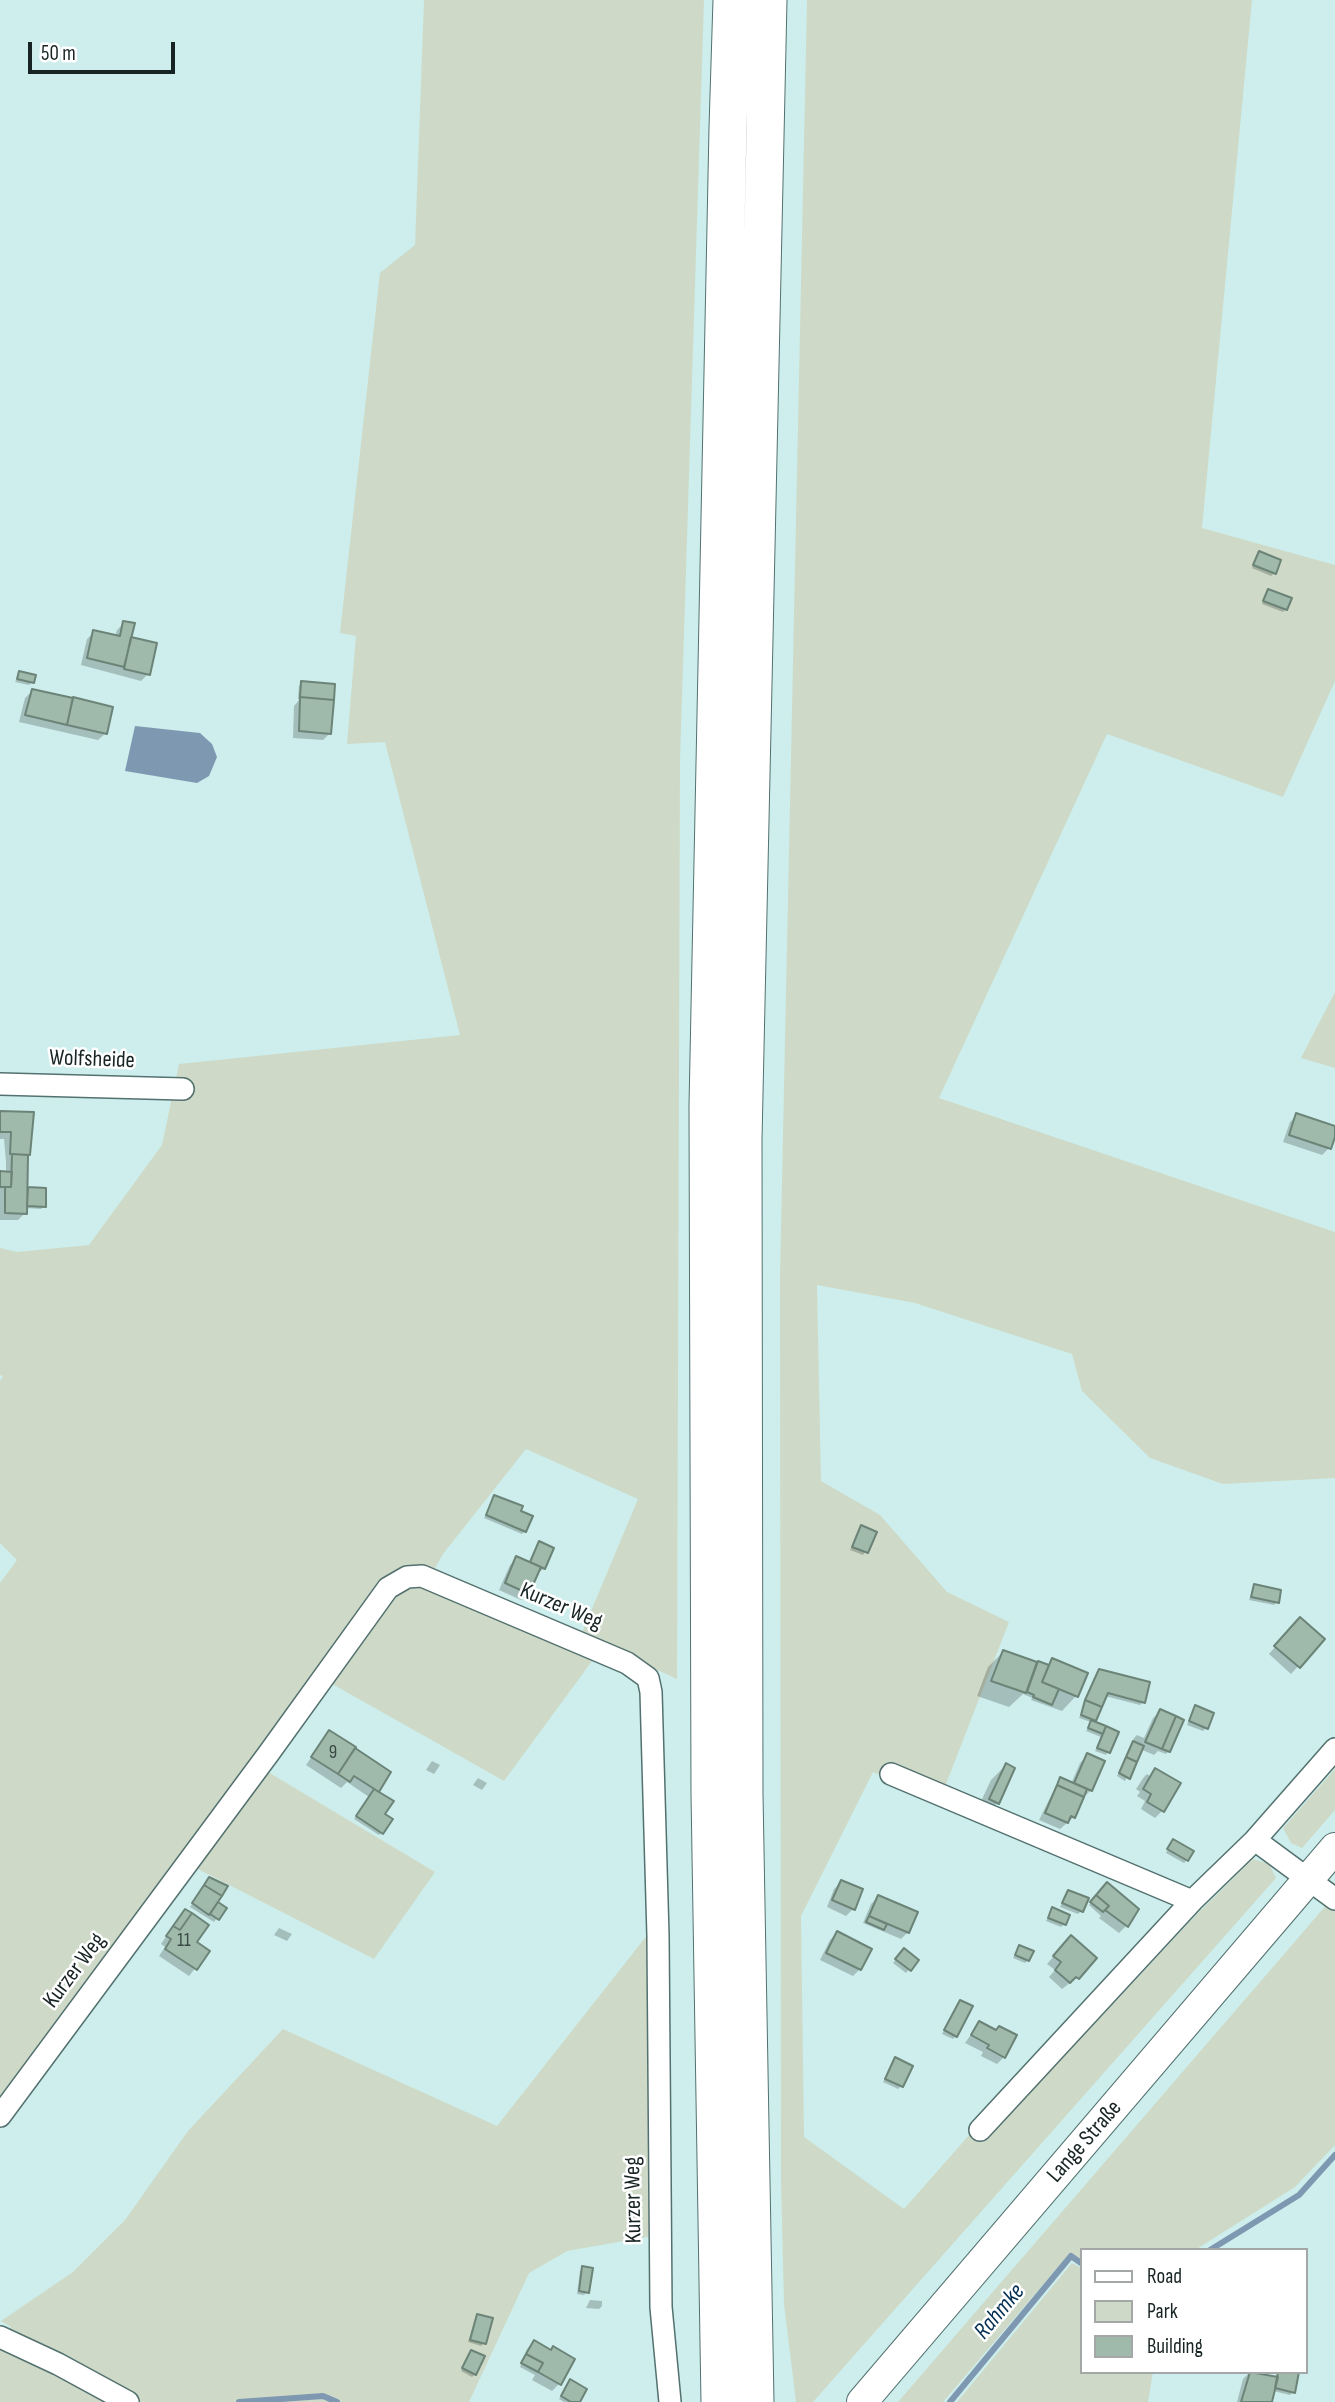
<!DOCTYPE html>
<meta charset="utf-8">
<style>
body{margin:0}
#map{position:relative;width:1335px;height:2402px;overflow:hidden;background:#cdeeec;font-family:"Sofia Sans Condensed",sans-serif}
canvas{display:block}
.legend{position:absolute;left:1080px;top:2248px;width:228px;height:126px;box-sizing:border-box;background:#fff;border:2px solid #a3a7a7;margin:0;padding:9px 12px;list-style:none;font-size:21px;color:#182424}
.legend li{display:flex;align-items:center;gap:14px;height:35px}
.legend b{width:35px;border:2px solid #a3a7a7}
.scale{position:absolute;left:28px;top:42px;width:147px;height:32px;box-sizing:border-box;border:4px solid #182424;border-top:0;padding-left:9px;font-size:21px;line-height:24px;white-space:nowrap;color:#182424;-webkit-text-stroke:5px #fff;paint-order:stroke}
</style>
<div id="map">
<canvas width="1335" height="2402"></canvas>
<ul class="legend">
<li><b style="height:9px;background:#fff"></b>Road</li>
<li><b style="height:19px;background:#cedac7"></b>Park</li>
<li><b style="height:19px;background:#9fb9ab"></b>Building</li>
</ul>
<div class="scale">50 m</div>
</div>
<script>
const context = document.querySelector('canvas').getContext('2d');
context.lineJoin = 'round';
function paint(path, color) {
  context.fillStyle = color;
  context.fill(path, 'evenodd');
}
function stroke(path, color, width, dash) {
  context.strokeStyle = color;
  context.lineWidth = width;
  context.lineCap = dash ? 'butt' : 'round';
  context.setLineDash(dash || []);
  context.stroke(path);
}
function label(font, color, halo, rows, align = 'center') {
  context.font = font + ' "Sofia Sans Condensed",sans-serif';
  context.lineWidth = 5;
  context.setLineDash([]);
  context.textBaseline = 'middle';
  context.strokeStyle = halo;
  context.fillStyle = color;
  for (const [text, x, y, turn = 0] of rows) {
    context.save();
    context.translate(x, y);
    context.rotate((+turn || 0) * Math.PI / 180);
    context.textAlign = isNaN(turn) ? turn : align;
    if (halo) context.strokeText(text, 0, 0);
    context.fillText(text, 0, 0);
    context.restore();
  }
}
paint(new Path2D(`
 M424 0H704L680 760 677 1679 581 1635 638 1499 526 1449 443 1554 434 1570 414 1565 384 1579 0 2097V1583L17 1560 0 1543V1381L3 1376 0 1375V1248L17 1252 89 1245 162 1145 179 1064 460 1035 385 742 347 744 356 636 340 633 380 273 415 245Z
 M807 0H1252L1202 528 1335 565V681L1283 797 1107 734 939 1098 1335 1232V1478L1223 1484 1150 1458 1082 1391 1072 1354 915 1303 817 1285 821 1481 880 1515 947 1592 1009 1622 939 1802 873 1772 801 1916 804 2137 904 2209 971 2133 983 2143 1199 1912 1253 1859 1269 1864 1276 1878 813 2402H796L784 2304 781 2182 780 1275Z
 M1335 992V1068L1301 1058Z
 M419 1583 595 1657 504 1781 327 1681 388 1599 405 1585Z
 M263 1769 435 1872 374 1959 192 1866Z
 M1335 1769V1810L1302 1848 1291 1843 1283 1828Z
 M1335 1895V2145L1295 2187 1195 2250H1081V2259L1070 2253 943 2402H898Z
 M648 1934 652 2236 567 2251 529 2273 469 2402H0V2334L11 2327 1 2321 73 2272 125 2220 188 2131 283 2029 497 2126Z
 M1072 2263 1081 2268V2372H1153L1148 2402H957Z`), '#cedac7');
paint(new Path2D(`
 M135 726 200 733 212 744 217 757 209 776 197 783 125 771Z`), '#7f98b1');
paint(new Path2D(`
 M1259 553 1274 573 1271 576 1252 568Z
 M1268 591 1286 609 1283 612 1262 604Z
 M124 623 148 674 141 681 81 665 87 639 94 632 115 637 117 630Z
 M20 673 32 682 29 685 15 682Z
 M302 683 330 733 323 740 293 738 294 706 300 699H298L299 686Z
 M32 691 106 733 98 740 19 722 25 698Z
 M0 1113 29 1135 26 1189H45L44 1206 41 1209 25 1208V1213L18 1220H0V1173H6V1162L4 1139H0Z
 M1297 1115 1335 1128 1329 1148 1322 1155 1283 1142 1290 1122Z
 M495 1497 519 1512 525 1531 522 1534 484 1518Z
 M862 1527 875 1533 863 1555 850 1550Z
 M539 1543 544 1568 541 1571 538 1570 528 1593 521 1600 499 1590 510 1565 517 1558 529 1564Z
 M1254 1586 1277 1602 1274 1605 1249 1600Z
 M1293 1626 1323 1639 1291 1674 1269 1654Z
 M1003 1652 1047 1666 1053 1660 1076 1696 1062 1711 1031 1700 1032 1698 1023 1694 1009 1707 977 1696 988 1667Z
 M1099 1670 1143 1702 1140 1705 1105 1696 1092 1722 1117 1733 1106 1755 1095 1751 1101 1737 1086 1731 1091 1722 1079 1718Z
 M1196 1707 1206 1728 1203 1731 1187 1725Z
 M1160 1711 1169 1751 1166 1754 1158 1751 1154 1755 1140 1749 1125 1781 1117 1776 1134 1738 1137 1735 1144 1738 1153 1718Z
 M329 1732 389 1772 376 1792 383 1815 382 1832 379 1835 354 1819 369 1797 347 1782 341 1788 306 1765Z
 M1087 1756 1091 1790 1084 1797 1074 1817 1060 1829 1039 1820 1058 1782 1061 1779 1071 1784 1080 1763Z
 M432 1761 440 1765 434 1774 426 1770Z
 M1006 1765 997 1803 983 1818 975 1814 991 1780Z
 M1156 1770 1162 1811 1155 1818 1141 1809 1145 1801 1137 1796 1140 1792 1136 1789 1144 1777 1147 1774 1150 1776Z
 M478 1778 487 1783 482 1790 473 1785Z
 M1170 1845 1187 1860 1184 1863 1166 1853Z
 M841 1882 853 1909 846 1916 827 1907 834 1889Z
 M206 1883 215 1903 224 1908 214 1922 190 1907Z
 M1100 1891 1126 1926 1119 1933 1099 1918 1101 1916 1089 1905Z
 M1068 1892 1081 1911 1078 1914 1060 1907Z
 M878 1897 908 1932 901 1939 863 1923 871 1904Z
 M1053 1909 1064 1924 1061 1927 1046 1921Z
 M279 1928 292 1934 287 1941 274 1935Z
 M837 1933 860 1969 853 1976 820 1960 830 1940Z
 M167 1935 195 1943 208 1952 189 1976 159 1956 165 1947 161 1944Z
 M1064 1944 1078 1977 1062 1989 1049 1977 1055 1970 1047 1964Z
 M1020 1947 1028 1960 1025 1963 1013 1958Z
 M901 1953 917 1960 906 1973 893 1963Z
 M960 2002 956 2036 953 2039 942 2034Z
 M979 2023 1004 2057 997 2064 981 2056 983 2052 965 2043Z
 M893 2062 901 2086 898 2089 883 2082Z
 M583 2268 587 2292 584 2295 577 2294 580 2271Z
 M590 2300 602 2301V2306L599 2309 586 2308Z
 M478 2316 484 2343 481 2346 468 2342 475 2319Z
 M534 2342 550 2351 573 2360 559 2384 552 2391 532 2380 535 2375 520 2367 527 2349Z
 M472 2352 475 2374 472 2377 461 2371Z
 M1250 2372 1276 2378 1277 2372H1298L1293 2392 1290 2395 1273 2391 1271 2402H1237L1243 2379Z
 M568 2384 578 2402H564L559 2399Z`), '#0003');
stroke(new Path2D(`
 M1210 2250 1299 2195 1335 2155
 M239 2402 323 2396 337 2402
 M950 2402 1071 2256 1081 2263`), '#7f98b1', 6);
const building = new Path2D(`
 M1259 551 1281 560 1276 574 1253 565Z
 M1268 589 1292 598 1287 610 1263 601Z
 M123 621 135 623 124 667 87 658 93 630 120 636Z
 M131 637 157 643 150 675 124 669Z
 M19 671 36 675 34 683 17 679Z
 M301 681 335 684 334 700 300 697Z
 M32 689 73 698 67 725 25 715Z
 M73 697 113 707 107 734 67 725Z
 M300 697 334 700 331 734 299 731Z
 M0 1111 34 1112 30 1155 10 1154 11 1132H0Z
 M1296 1113 1335 1126V1137L1331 1149 1289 1135Z
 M12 1154 28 1155 27 1214 5 1213V1187H11Z
 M0 1171 12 1172 11 1187H0Z
 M28 1187 46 1188V1207L27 1206Z
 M494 1495 523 1506 521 1511 533 1516 526 1532 486 1515Z
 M861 1525 877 1532 868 1553 852 1547Z
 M539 1541 554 1548 545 1569 530 1562Z
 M516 1556 541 1567 529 1594 505 1583Z
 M1254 1584 1281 1590 1279 1603 1251 1597Z
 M1300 1617 1325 1639 1300 1668 1274 1646Z
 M1003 1650 1037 1662 1026 1693 991 1681Z
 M1052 1658 1088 1673 1078 1697 1042 1682Z
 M1038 1661 1049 1665 1042 1682 1059 1689 1052 1705 1033 1697 1034 1695 1027 1692Z
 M1099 1669 1150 1682 1145 1703 1108 1693 1102 1707 1085 1700Z
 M1085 1700 1102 1707 1096 1721 1081 1715Z
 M1195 1705 1214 1713 1208 1729 1189 1721Z
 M1160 1709 1176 1716 1162 1749 1145 1742Z
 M1176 1716 1184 1720 1170 1752 1162 1749Z
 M1091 1720 1106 1726 1103 1734 1088 1728Z
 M1106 1726 1119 1732 1110 1753 1097 1748Z
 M329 1730 356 1747 338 1774 311 1757Z
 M1133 1741 1144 1746 1137 1762 1126 1757Z
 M355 1748 391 1772 379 1792 354 1776 350 1782 338 1774Z
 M1087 1753 1105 1761 1092 1791 1074 1783Z
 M1126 1757 1137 1762 1130 1779 1119 1773Z
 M1006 1763 1015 1768 999 1804 989 1799Z
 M1155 1768 1181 1783 1164 1812 1147 1802 1151 1794 1143 1789Z
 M1060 1777 1087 1789 1084 1797 1057 1785Z
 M1057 1785 1084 1797 1075 1818 1071 1816 1068 1823 1045 1813Z
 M374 1789 394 1801 385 1814 393 1819 383 1834 356 1816Z
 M1173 1839 1194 1851 1188 1861 1167 1849Z
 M209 1877 228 1886 222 1896 204 1885Z
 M841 1880 863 1889 855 1910 832 1900Z
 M1107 1882 1139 1909 1128 1927 1105 1910 1109 1906 1096 1895Z
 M204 1885 222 1896 209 1915 192 1903Z
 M1068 1890 1089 1898 1083 1912 1062 1903Z
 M878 1895 918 1912 909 1933 869 1916Z
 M1096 1895 1109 1906 1103 1912 1090 1902Z
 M218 1902 227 1908 219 1920 210 1914Z
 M1052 1907 1070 1915 1066 1925 1048 1918Z
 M185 1909 192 1913 180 1930 173 1926Z
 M192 1913 209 1925 197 1942 210 1951 197 1970 165 1949 171 1939 166 1936 173 1926 180 1930Z
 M869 1916 887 1924 884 1930 866 1922Z
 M837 1931 872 1949 861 1970 826 1953Z
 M1071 1935 1097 1958 1079 1979 1076 1977 1070 1983 1055 1970 1061 1962 1053 1956Z
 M1019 1945 1034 1951 1029 1961 1015 1955Z
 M904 1948 919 1960 911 1971 895 1959Z
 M960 2000 973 2006 957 2037 944 2030Z
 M979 2021 996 2030 999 2026 1017 2035 1005 2058 987 2048 989 2045 971 2035Z
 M895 2057 913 2066 903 2087 885 2079Z
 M582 2266 593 2268 589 2293 579 2291Z
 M477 2314 493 2318 486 2344 470 2340Z
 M534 2340 551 2350 553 2346 575 2359 561 2385 538 2372 543 2363 526 2354Z
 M471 2350 485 2356 476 2375 462 2368Z
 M526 2354 543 2363 538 2372 521 2363Z
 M1250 2372 1278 2377 1272 2402H1241Z
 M1278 2372H1299L1295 2393 1275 2388Z
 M570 2379 587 2389 580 2402H571L561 2396Z`);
paint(building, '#9fb9ab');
stroke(building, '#6c8478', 2);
const street = new Path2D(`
 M0 1084 183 1089
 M891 1774 1192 1901
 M1255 1840 1335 1749
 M0 2116 269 1753 388 1588 407 1577 422 1576 627 1663 648 1678 651 1692 658 1936 661 2307 670 2402
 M980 2130 1192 1901 1255 1840 1335 1899
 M0 2337 58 2364 128 2402`);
const secondary = new Path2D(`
 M862 2402 1335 1848`);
const highway = new Path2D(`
 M720 2402 710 1793 708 1106 728 128 732 0
 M755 2402 744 1794 743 1139 768 0`);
stroke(street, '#53716f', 24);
stroke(secondary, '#53716f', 32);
stroke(highway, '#53716f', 39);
stroke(street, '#fff', 21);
stroke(secondary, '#fff', 30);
stroke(highway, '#fff', 37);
label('19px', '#3a4946', null, [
 ["9",333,1753],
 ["11",184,1941]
]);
label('23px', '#182424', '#fff', [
 ["Wolfsheide",92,1060,2],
 ["Kurzer Weg",561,1607,23],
 ["Kurzer Weg",75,1971,-53],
 ["Lange Straße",1085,2142,-49],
 ["Kurzer Weg",634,2200,-91]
]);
label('italic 24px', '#042f52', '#fff', [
 ["Rahmke",1000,2312,-50]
]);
</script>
